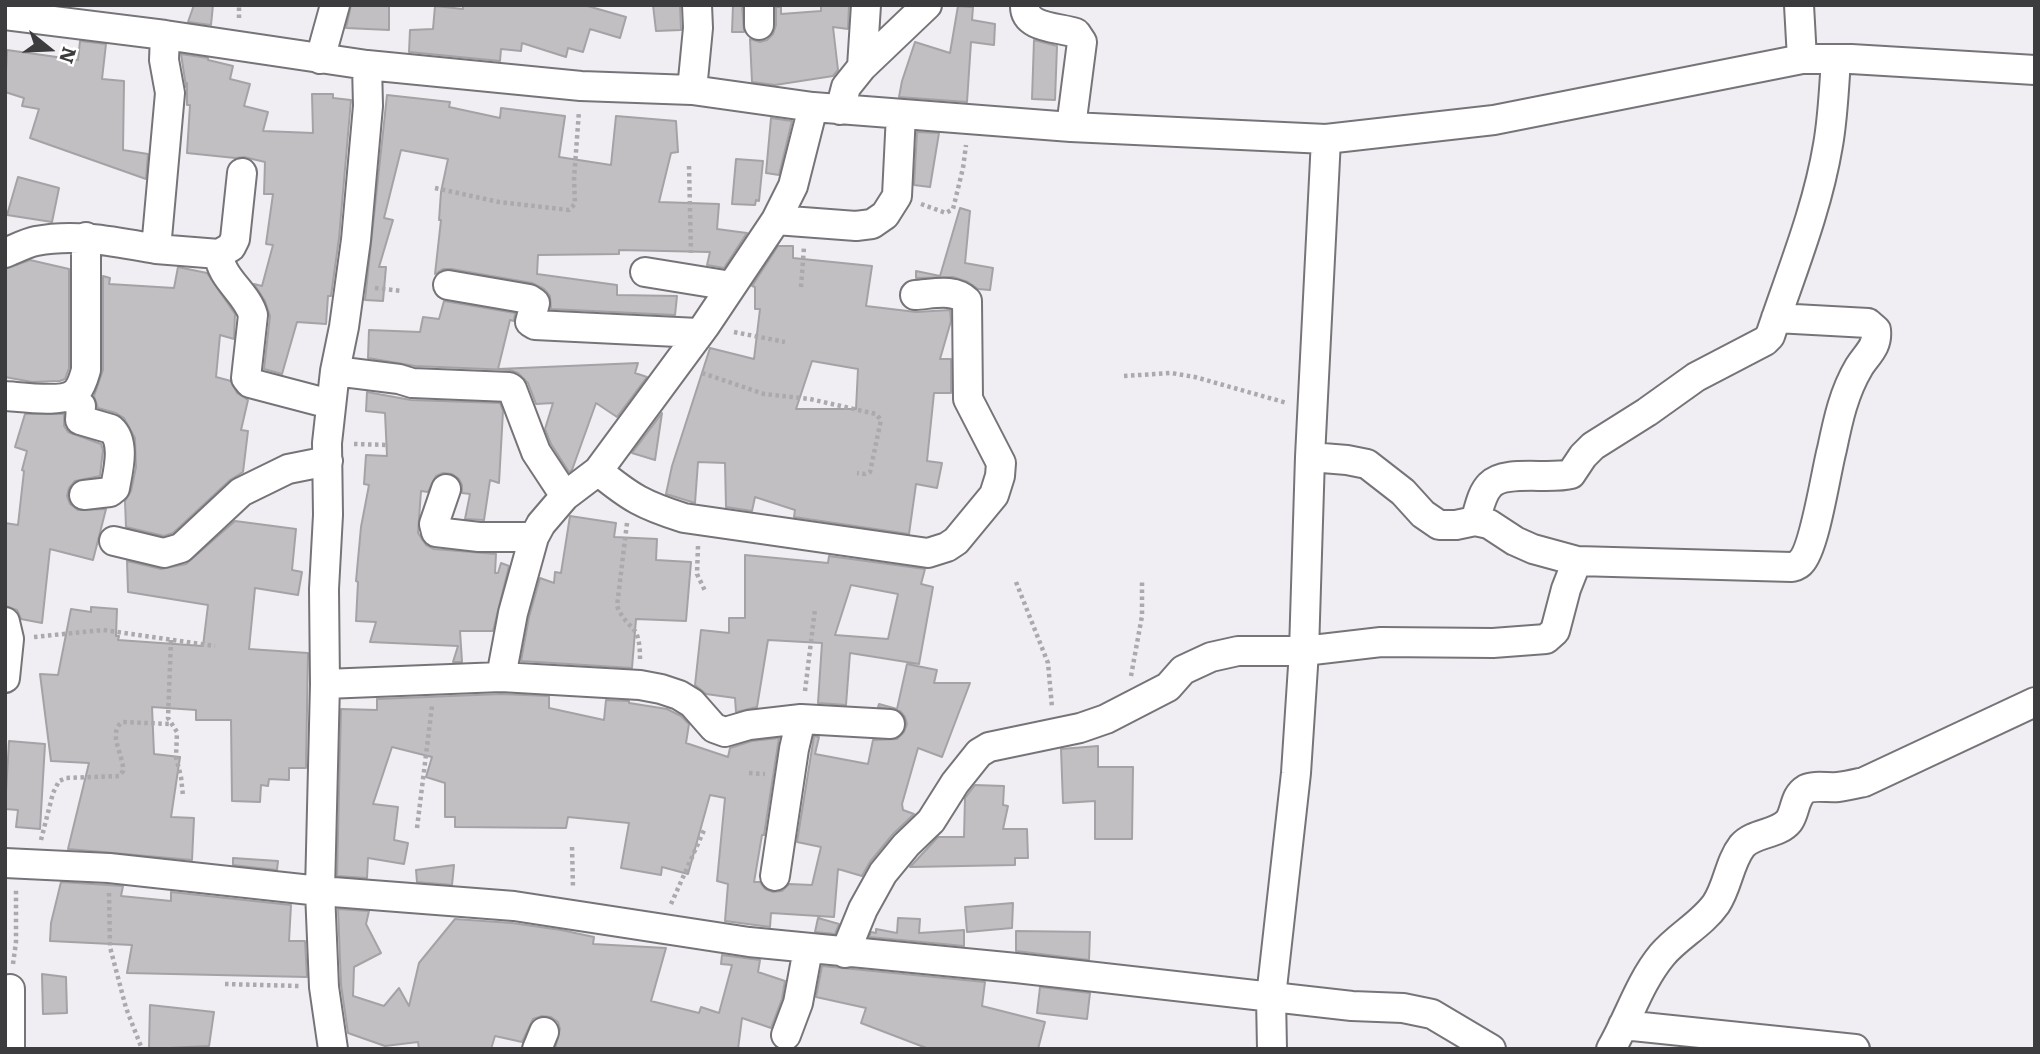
<!DOCTYPE html>
<style>
body{margin:0}
#map{position:relative;width:2040px;height:1054px;overflow:hidden;background:#f0eef2;font-family:Literata,serif}
canvas{display:block}
.frame{position:absolute;inset:0;border:7px solid #3c3b3d;pointer-events:none}
.north{position:absolute;left:14px;top:14px;width:70px;height:70px;-webkit-text-stroke:5px #fff;paint-order:stroke;rotate:108deg;font-size:19px;font-weight:700;line-height:28px;text-align:center;color:#3c3b3d}
.north::after{content:'';display:block;margin:auto;width:24px;height:32px;background:#3c3b3d;clip-path:polygon(50% 0,100% 100%,50% 72%,0 100%)}
</style>
<div id="map">
<canvas width="2040" height="1054"></canvas>
<div class="frame"></div>
<div class="north">N</div>
</div>
<script>
const context = document.querySelector('canvas').getContext('2d');
context.lineJoin = 'round';
function paint(path, color) {
  context.fillStyle = color;
  context.fill(path, 'evenodd');
}
function stroke(path, color, width, dash) {
  context.strokeStyle = color;
  context.lineWidth = width;
  context.lineCap = dash ? 'butt' : 'round';
  context.setLineDash(dash || []);
  context.stroke(path);
}
const building = new Path2D(`
 M194 5H213L211 25 188 22Z
 M351 5H389V30L346 28Z
 M463 5H584L626 17 620 38 590 29 583 52 568 48 566 57 522 43 521 51 501 49 500 61 409 52 410 30 433 29 435 6 463 9Z
 M653 5H680L681 30 656 31Z
 M733 5H742L744 32H732Z
 M821 5H849L848 29 833 27 838 70 833 76 775 85 752 82 750 39 760 42 767 40 773 34 776 25V7H781V14L821 11Z
 M958 6 973 7 972 20 995 24 994 45 971 42 967 102 899 97 902 81 915 42 950 53Z
 M1034 40 1057 46 1055 100 1032 99Z
 M80 41 106 44 102 79 124 81 123 150 148 154 146 179 30 138 39 109 22 106 24 98 5 92 7 50 78 60Z
 M181 54 208 58V60L233 66 230 79 250 84 244 106 268 112 263 131 313 133 312 94H333V98L351 100 339 238 331 296H328L326 324 297 322 282 374 264 369 270 316 265 301 254 284 262 286 273 245 266 244 273 194H264L265 162 244 157 235 158 187 153 190 105H187V83L186 87Z
 M387 95 450 102 449 107 500 118 501 108 565 116 559 157 611 165 616 116 676 121 678 152 671 153 659 202 719 204 717 229 747 233 724 268 707 265 710 252 619 250V254L538 255 537 274 617 285V295L677 296 675 315 551 309 550 296 544 289 532 283 451 269H443L435 274 441 220H439L441 192 448 159 401 150 384 218 393 220 379 267H386L383 301 365 300Z
 M771 118 792 121 779 175 766 173Z
 M917 132 939 133 930 187 914 185Z
 M736 159 763 161 759 201 756 200 755 205 732 204Z
 M18 177 59 188 52 222 7 215Z
 M960 208 970 211 965 263 993 268 990 290 978 289 968 282 953 277 916 278V271L940 276Z
 M778 246H793V258L872 266 866 306 916 312 950 310 951 321 940 359H951V393H934L927 461 942 463 937 488 916 484 909 534 794 517 795 510 755 497 752 511 726 507 725 463 698 462 695 503 666 494 672 466 710 348 754 359 760 309H755V287L752 286ZM812 361 858 369 856 409H796Z
 M30 260 69 269V368L65 379 60 381 32 382 5 377V269Z
 M178 267 207 273 235 314 234 339 220 335 216 377 231 381 237 393 248 400 241 430 248 431 243 472 230 480 173 533 164 536 126 527 125 501 131 491 136 467 135 438 124 418 116 413 98 408 94 396 103 370V276L110 278 109 284 174 288Z
 M444 301 515 313 514 321 510 320 498 369 638 363 635 373 647 377 617 417 596 403 572 470 569 472 551 444 545 429 553 403 536 404 528 383 518 373 510 370 415 366 368 358 369 330 420 332 423 317 439 319Z
 M367 392 411 400 500 403 503 411 499 483 490 480 484 520 465 519 470 494 462 493V485L459 479 452 474 443 473 436 476 428 492 421 491 418 533 426 545 434 549 496 554 495 573H498L501 563 509 566 493 631H460L462 662H453L458 646 370 642 376 622 356 621 358 582 356 581 361 527 369 485 364 484 366 455 387 456 385 413 366 411Z
 M662 413 655 460 632 453Z
 M25 414H64V426L68 432 101 444 103 450 100 476 75 481 69 488 67 496 70 504 78 510 106 509 93 560 50 549 42 623 21 619 17 610 5 606V523L18 525 24 471 22 470 27 451 15 447Z
 M570 516 616 523 614 537 657 539 656 560 691 562 686 621 636 619 632 668 521 661 529 617 540 578 554 583 555 572 561 573Z
 M235 521 296 529 292 570 302 572 298 595 255 588 249 649 308 653 306 768H289V780L269 779 268 786 261 785 260 802 232 801 231 720H196V710L152 707 154 754 180 757 171 817 194 818 192 860 68 849 89 763 51 761 40 674 58 675 71 609 91 612V607L117 609 116 636H119L118 640 203 646 208 605 128 592 127 561 161 569 186 564Z
 M745 555 828 563 829 556 925 569 921 584 933 587 919 664 850 653 846 705 818 703 822 643 768 640 757 707 736 712 735 698 706 694 695 685 701 630 729 633V618H745ZM851 585 898 594 888 639 835 635Z
 M907 664 937 670 934 683H970L942 757 918 748 902 804 903 810 914 814 893 834 870 862 862 876 838 869 834 917 771 913 770 927 725 921 728 884 717 881 725 798 710 795 688 874 662 867 661 875 621 868 629 823 568 817 566 828 455 827V817H445V783L426 777 432 757 392 747 373 804 398 807 394 840 408 843 404 864 368 858 367 878 337 876 341 709 377 710V699L501 694 549 696V708L604 720 606 700 629 701V703L667 709 681 716 689 724 686 743 728 757 730 748 752 741 779 738 764 835H762L754 882H760L765 889 773 892 782 891 789 884 812 885 821 847 797 842 814 736 819 737 815 754 868 764 873 740 897 739 904 732 907 724 905 717 900 711 878 707 879 704 897 709Z
 M9 741 45 744 40 829 16 827 18 810 5 809Z
 M1098 746V767H1133L1132 839H1095V801L1063 803 1061 749Z
 M975 785 1004 786 1003 805 1008 806 1003 829H1027L1028 858H1015V865L910 867 938 837H964L965 798Z
 M233 858 278 861 277 870 233 865Z
 M454 865 452 885 417 882 416 870Z
 M61 882 123 886 121 896 171 901V892L291 905 289 941H305L307 977 127 973 132 945 50 941 51 923Z
 M1013 903 1012 928 967 932 965 907Z
 M338 909 369 911 366 924 381 953 354 967 353 996 384 1006 399 988 409 1006 419 963 455 919 512 923 561 930 594 937 593 944 666 948 651 1001 699 1013 701 1007 719 1013 732 965 721 964 722 955 760 960 758 972 785 981 782 999 771 1028 742 1018 738 1049H555L560 1029 558 1022 551 1017 542 1016 533 1019 522 1042 495 1036 491 1049H419L418 1042 385 1046 348 1033 341 985Z
 M818 918 839 924 835 934 815 932Z
 M898 918 920 919 919 933 964 930V946L869 937 871 932 876 933V929L897 933Z
 M1016 931 1090 932 1089 960 1016 951Z
 M822 966 985 982 982 1006 1045 1022 1038 1049H929L861 1023 866 1008 816 997Z
 M42 974 66 977 67 1013 43 1014Z
 M1040 987 1090 993 1087 1019 1037 1013Z
 M150 1005 214 1012 209 1046 149 1049Z`);
paint(building, '#c2bfc3');
stroke(building, '#a4a2a5', 2);
const street = new Path2D(`
 M759 5V25
 M1025 5C1024 29 1059 27 1076 33L1082 42 1071 127
 M1799 5 1802 59
 M5 15 165 35 367 65 581 86 692 90 813 107 1071 127 1326 139 1494 120 1802 59H1851L2035 70
 M320 59 335 5
 M862 67 866 5
 M692 90 698 28 697 5
 M840 110 846 87 862 67 927 5
 M776 220 856 226 872 224 885 215 897 196 901 114
 M156 249 219 254C220 278 247 293 253 315L246 378 250 383 330 404
 M5 253C15 249 26 243 36 241 76 233 116 242 156 249L170 93 164 60 165 35
 M219 254 231 247 235 239 242 173
 M645 272 731 286
 M448 285 529 299 535 303 530 322 535 325 698 333
 M335 371 399 379 412 383 509 387 512 389 536 452 565 496
 M5 396C22 397 66 404 77 391 82 385 84 377 86 370V237
 M70 396 81 406 80 420 111 429C126 442 118 471 115 488L110 492 84 495
 M1310 457 1347 460 1367 464 1403 492 1423 514 1439 525H1456L1475 521 1489 524 1515 541 1533 549 1577 561 1792 567C1796 566 1799 565 1801 562 1815 548 1826 471 1832 449 1838 420 1844 392 1859 367 1867 354 1878 347 1876 330L1868 323 1776 318
 M598 471C631 498 643 505 684 518L928 553 947 547 956 541 994 495 1000 476 1001 463 968 399 967 301C954 288 933 294 915 295
 M446 489 434 524 436 532 479 537H534
 M1475 521C1479 510 1481 494 1490 485 1505 469 1549 480 1571 474L1583 456 1593 446 1647 412 1696 377 1765 341 1770 336C1791 273 1817 211 1828 145 1833 117 1834 88 1836 59
 M114 541 164 553 181 548 241 492 288 469 328 461
 M5 622 9 639 5 678
 M501 677 513 613 534 537 541 524 565 496 598 471 705 326 776 220 793 186 813 107
 M325 684 501 677 640 685 661 689 679 695 692 703 714 728 725 732 749 725 801 719 890 724
 M5 863 109 868 320 891 514 906 749 942 1016 968 1352 1006 1403 1008 1432 1014 1491 1049
 M775 876 794 749 801 719
 M845 953 863 909 883 873 906 845 931 821 955 783 979 753 989 747 1080 728 1106 719 1168 687 1183 670 1211 657 1238 651H1304L1381 642 1493 643 1546 639 1555 631 1566 589 1577 561
 M1623 1025 1855 1049
 M786 1035 798 1003 808 949
 M10 1049V989
 M333 1049 324 987 320 891 325 684 324 589 328 515 327 443 335 371 344 327 356 240 368 106 367 65
 M537 1049 544 1032
 M1272 1049 1271 997 1296 773 1304 651 1310 457 1326 139
 M1611 1049C1629 1018 1639 983 1662 955 1678 936 1702 924 1716 904 1728 886 1729 863 1742 846 1754 832 1778 835 1789 821 1796 811 1794 796 1806 789 1814 785 1829 788 1838 787 1847 786 1855 784 1864 782L2035 702`);
stroke(street, '#767478', 32);
stroke(new Path2D(`
 M239 18V5
 M689 166 691 253
 M435 188 499 202 569 210 575 204 574 179 579 111
 M921 204 946 213 953 209 963 168 966 145
 M801 287 804 247
 M375 288 402 291
 M734 332 785 342
 M702 373 764 394 810 399 876 414 881 420 870 472 865 474 857 473
 M1124 376 1171 373 1195 377 1287 403
 M354 444 388 445
 M627 523 617 606C628 633 640 620 640 659
 M698 546 697 574 706 593
 M1016 582 1048 663 1052 707
 M34 637 103 630 215 646
 M171 640 168 718 177 732 176 757 181 777 183 796
 M1131 676 1142 616V582
 M805 691 815 609
 M749 773 765 774
 M417 828 432 706
 M41 840 53 793 59 781 66 778 119 776 123 771C124 755 107 734 122 722L170 724
 M572 847 573 888
 M109 893 110 947 126 1008 142 1049
 M671 904 705 828
 M13 964 16 942V889
 M225 984 299 986`), '#aaa9ac', 4.5, [3.5, 3.5]);
stroke(street, '#fff', 28);
</script>
